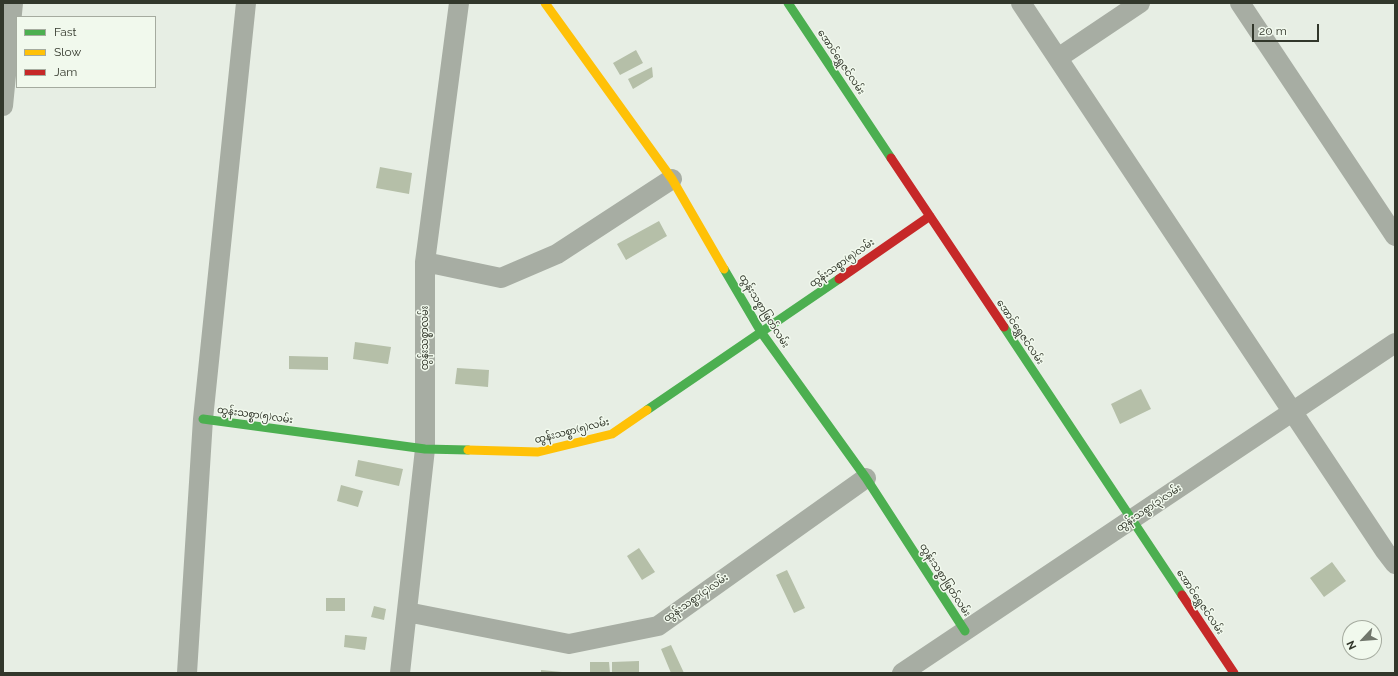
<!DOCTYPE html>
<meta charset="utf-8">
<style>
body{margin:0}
#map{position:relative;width:1398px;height:676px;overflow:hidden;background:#e7eee4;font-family:Raleway,sans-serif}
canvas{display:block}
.frame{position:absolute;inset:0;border:4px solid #32372b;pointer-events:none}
.legend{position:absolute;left:16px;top:16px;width:140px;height:72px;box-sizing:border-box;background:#f1f9ed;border:1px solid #a5ab9f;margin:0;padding:5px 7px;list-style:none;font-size:12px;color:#32372b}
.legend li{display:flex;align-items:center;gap:8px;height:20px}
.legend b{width:20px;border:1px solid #a5ab9f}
.north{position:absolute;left:1342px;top:620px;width:40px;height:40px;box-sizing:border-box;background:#f1f9ed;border:1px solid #a5ab9f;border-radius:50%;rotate:244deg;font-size:11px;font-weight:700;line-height:16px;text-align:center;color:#32372b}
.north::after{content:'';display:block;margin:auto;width:14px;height:18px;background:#71776c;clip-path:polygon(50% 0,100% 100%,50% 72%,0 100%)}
.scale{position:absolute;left:1252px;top:24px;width:67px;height:18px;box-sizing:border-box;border:2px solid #32372b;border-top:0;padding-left:5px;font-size:12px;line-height:14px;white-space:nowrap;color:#32372b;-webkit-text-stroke:3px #f1f9ed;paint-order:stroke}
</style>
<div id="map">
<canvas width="1398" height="676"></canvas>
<div class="frame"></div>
<ul class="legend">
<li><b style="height:5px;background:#4caf50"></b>Fast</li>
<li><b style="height:5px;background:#ffc107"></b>Slow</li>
<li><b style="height:5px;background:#c62828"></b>Jam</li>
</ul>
<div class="north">N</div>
<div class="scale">20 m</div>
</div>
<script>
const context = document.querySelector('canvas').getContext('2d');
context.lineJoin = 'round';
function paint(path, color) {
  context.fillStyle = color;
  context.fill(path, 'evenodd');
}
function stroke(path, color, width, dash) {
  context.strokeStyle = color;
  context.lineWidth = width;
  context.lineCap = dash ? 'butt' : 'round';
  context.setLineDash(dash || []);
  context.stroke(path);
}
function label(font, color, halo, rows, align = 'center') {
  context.font = font + ' Raleway,"Noto Sans Myanmar",sans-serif';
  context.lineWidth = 3;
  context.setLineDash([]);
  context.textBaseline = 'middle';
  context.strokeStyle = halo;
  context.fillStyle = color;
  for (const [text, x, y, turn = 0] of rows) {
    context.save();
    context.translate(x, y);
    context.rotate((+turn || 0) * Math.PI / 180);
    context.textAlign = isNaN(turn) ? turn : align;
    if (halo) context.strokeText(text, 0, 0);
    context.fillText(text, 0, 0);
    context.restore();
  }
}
paint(new Path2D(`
 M636 50 643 63 620 75 613 63Z
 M652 67 653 77 633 89 628 79Z
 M380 167 412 173 409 194 376 188Z
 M659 221 667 236 626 260 617 244Z
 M355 342 391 347 388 364 353 359Z
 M289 356 328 357V370L289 369Z
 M457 368 489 370 488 387 455 384Z
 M1141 389 1151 409 1120 424 1111 404Z
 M358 460 403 469 399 486 355 476Z
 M341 485 363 491 358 507 337 501Z
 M639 548 655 572 642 580 627 556Z
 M1332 562 1346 581 1324 597 1310 578Z
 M787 570 805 608 794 613 776 575Z
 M326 598H345V611H326Z
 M374 606 386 609 384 620 371 617Z
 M345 635 367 637 365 650 344 647Z
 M671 645 684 673H671L661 649Z
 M639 661V673H612V662Z
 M590 662H609L610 673H590Z
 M541 670 562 672V673H541Z`), '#b5bfa8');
stroke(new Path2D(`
 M1021 3 1385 551 1395 564
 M1240 3 1395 236
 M1058 58 1140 3
 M3 106 13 3
 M425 262 501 278 557 254 672 179
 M407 612 569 644 658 626 866 478
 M187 673 203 419 246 3
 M400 673 425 449V262L459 3
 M902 673 1395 343`), '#a7ada3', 20);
stroke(new Path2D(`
 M788 3 891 158
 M724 269 761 332 866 478 965 631
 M1004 327 1182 595
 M647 410 839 279
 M203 419 425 449 468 450`), '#4caf50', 9);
stroke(new Path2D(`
 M545 3 672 179 724 269
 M468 450 538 452 612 434 647 410`), '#ffc107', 9);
stroke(new Path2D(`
 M891 158 1004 327
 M839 279 930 216
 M1182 595 1234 673`), '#c62828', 9);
label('10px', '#32372b', '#f1f9ed', [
 ["အောင်ရွှေဇင်လမ်း",841,62,56],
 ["ထွန်းသစ္စာ(၅)လမ်း",842,263,-35],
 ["ထွန်းသစ္စာဖြတ်လမ်း",764,311,58],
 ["အောင်ရွှေဇင်လမ်း",1020,332,56],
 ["ထွန်းသစ္စာလမ်း",425,338,-90],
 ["ထွန်းသစ္စာ(၅)လမ်း",255,415,8],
 ["ထွန်းသစ္စာ(၅)လမ်း",572,431,-14],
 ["ထွန်းသစ္စာ(၃)လမ်း",1149,508,-34],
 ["ထွန်းသစ္စာဖြတ်လမ်း",945,580,57],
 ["ထွန်းသစ္စာ(၄)လမ်း",696,598,-35],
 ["အောင်ရွှေဇင်လမ်း",1200,602,56]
]);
</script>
